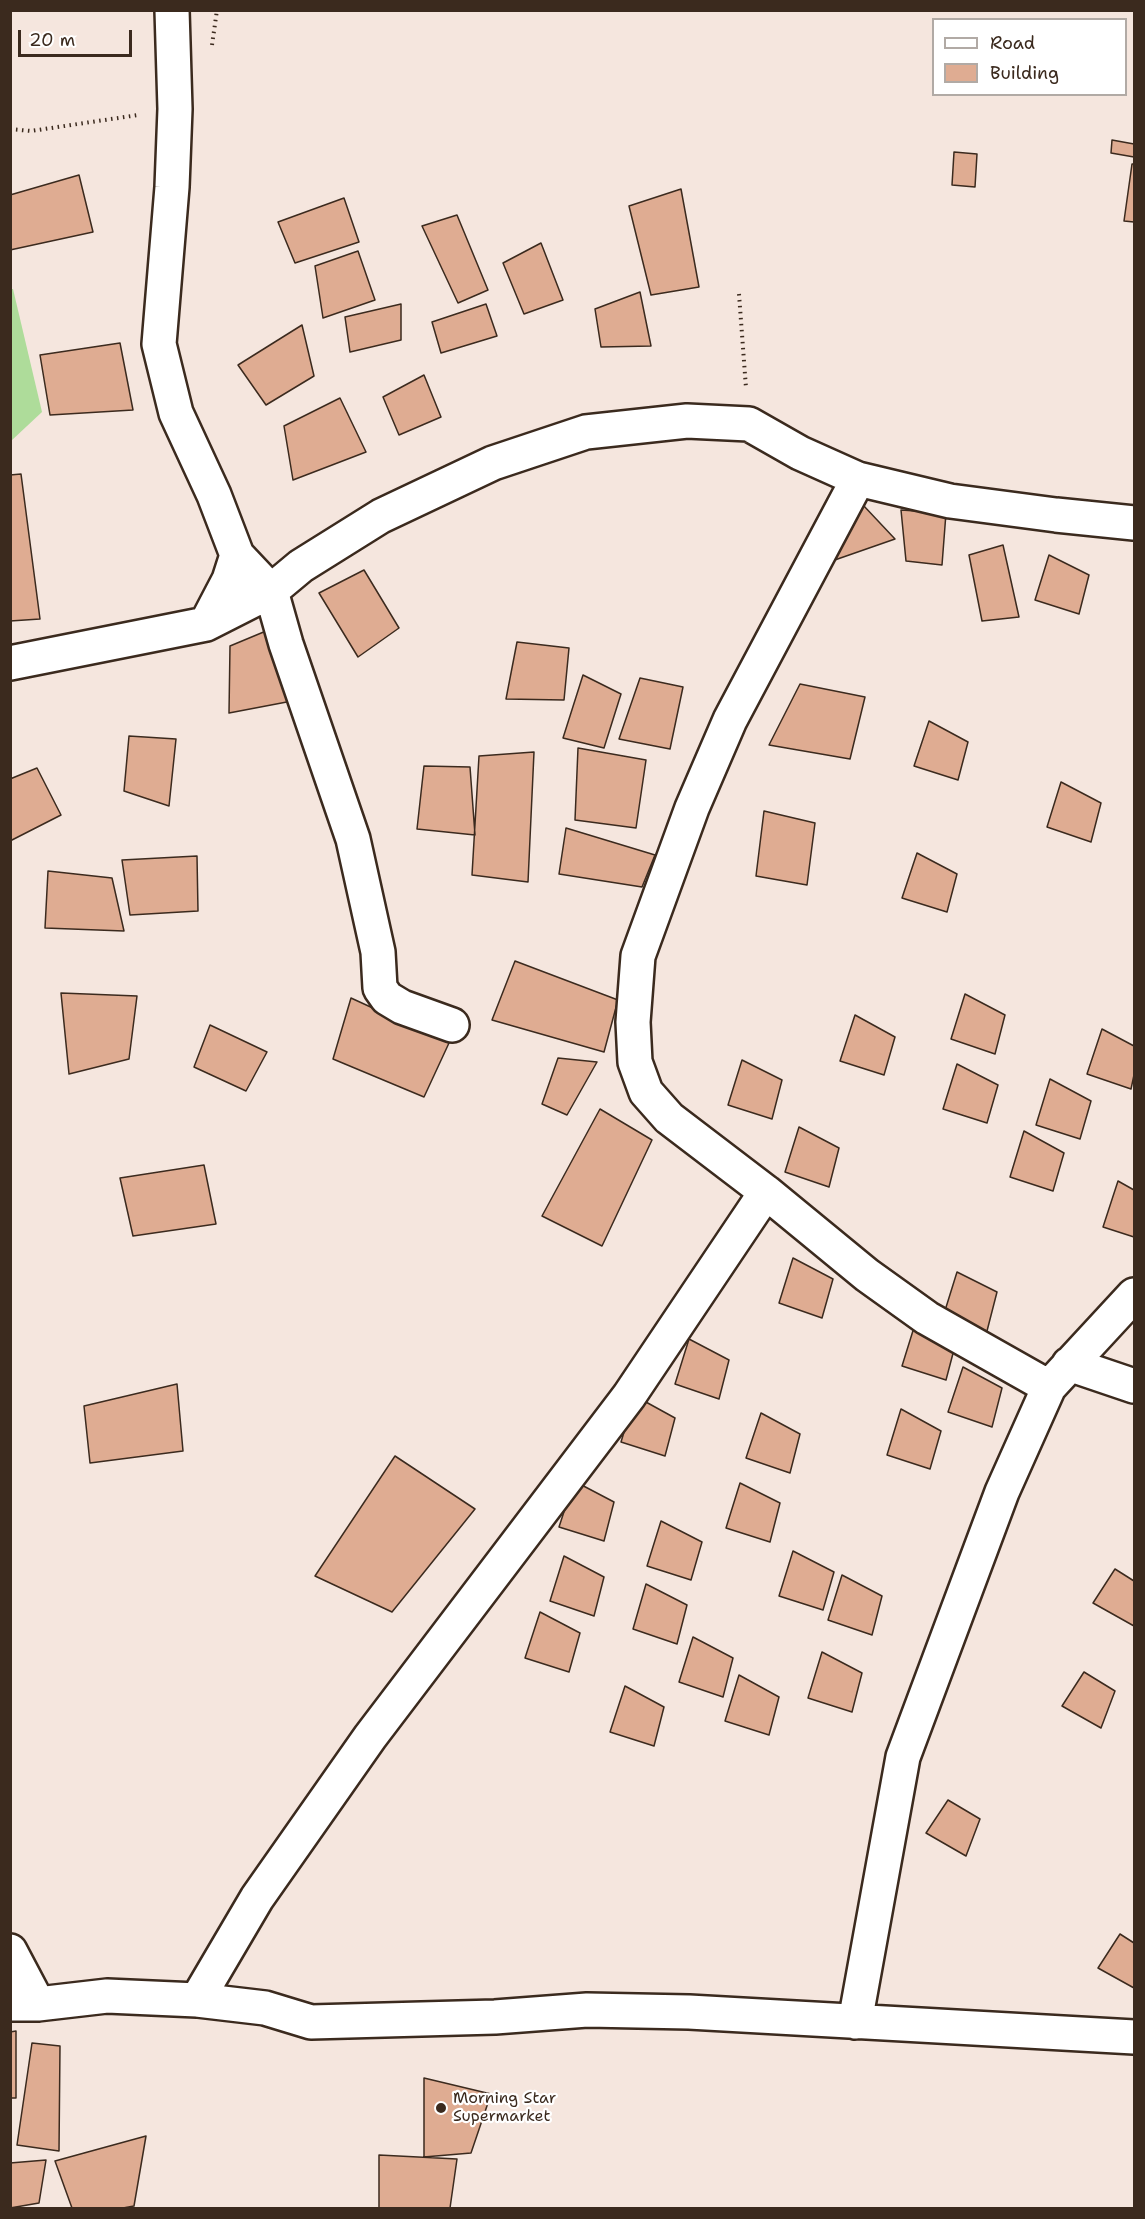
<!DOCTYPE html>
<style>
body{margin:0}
#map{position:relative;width:1145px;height:2219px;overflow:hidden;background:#f5e6de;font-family:"Shantell Sans",sans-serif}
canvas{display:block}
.frame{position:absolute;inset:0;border:12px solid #3b2a1e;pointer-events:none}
.legend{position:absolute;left:932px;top:18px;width:195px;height:78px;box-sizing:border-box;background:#fff;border:2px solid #b1aaa5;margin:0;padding:8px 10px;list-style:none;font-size:18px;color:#3b2a1e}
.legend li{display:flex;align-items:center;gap:12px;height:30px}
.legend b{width:30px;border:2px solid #b1aaa5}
.scale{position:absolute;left:18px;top:30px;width:114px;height:27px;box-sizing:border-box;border:3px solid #3b2a1e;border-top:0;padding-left:8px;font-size:18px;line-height:21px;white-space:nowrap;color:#3b2a1e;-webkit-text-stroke:4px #fff;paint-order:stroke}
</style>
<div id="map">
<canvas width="1145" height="2219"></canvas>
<div class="frame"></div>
<ul class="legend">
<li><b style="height:8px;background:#fff"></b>Road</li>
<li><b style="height:16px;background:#dfac92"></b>Building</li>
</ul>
<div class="scale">20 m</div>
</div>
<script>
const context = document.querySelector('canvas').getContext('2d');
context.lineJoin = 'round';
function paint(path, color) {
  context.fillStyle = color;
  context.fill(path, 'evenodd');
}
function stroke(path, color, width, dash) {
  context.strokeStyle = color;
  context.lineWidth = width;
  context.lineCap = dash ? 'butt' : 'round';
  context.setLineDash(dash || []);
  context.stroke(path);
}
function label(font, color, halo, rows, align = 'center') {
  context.font = font + ' "Shantell Sans",sans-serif';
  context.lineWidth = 4.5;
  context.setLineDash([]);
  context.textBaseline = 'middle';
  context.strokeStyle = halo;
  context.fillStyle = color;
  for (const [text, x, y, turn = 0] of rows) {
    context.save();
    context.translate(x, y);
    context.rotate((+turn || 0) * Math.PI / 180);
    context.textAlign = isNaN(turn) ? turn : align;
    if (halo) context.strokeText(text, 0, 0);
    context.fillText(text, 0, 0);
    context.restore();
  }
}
paint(new Path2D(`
 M11 289H13L42 412 11 441Z`), '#aedc9a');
const building = new Path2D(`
 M1112 140 1134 144V157L1111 153Z
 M954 152 977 154 975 187 952 185Z
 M1132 164H1134V222L1124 221Z
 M79 175 93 232 10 250V195Z
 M681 189 699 287 651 295 629 206Z
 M344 198 359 242 295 263 278 222Z
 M457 215 488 290 458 303 422 226Z
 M541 243 563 300 524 314 503 263Z
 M358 251 375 300 323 318 315 266Z
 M640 292 651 346 601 347 595 309Z
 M401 304V340L350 352 345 317Z
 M486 304 497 336 441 353 432 322Z
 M302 325 314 376 266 405 238 365Z
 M120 343 133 410 50 415 40 355Z
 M424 375 441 417 399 435 383 397Z
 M340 398 366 452 293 480 284 426Z
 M21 474 40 619 10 621V475Z
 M863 505 895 539 829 562Z
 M901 510 946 513 942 565 906 561Z
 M1003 545 1019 617 982 621 969 555Z
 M1049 555 1089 575 1079 614 1035 600Z
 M364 570 399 628 358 657 319 593Z
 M266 631 292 701 229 713 230 646Z
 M517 642 569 648 564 700 506 699Z
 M583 675 621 694 604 748 563 738Z
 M640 678 683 687 670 749 619 739Z
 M800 684 865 697 850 759 769 745Z
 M929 721 968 742 958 780 914 766Z
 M129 736 176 739 169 806 124 791Z
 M578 748 646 760 636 828 575 820Z
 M534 752 528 882 472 875 479 756Z
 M424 766 470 767 475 835 417 829Z
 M37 768 61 815 10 841V779Z
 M1061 782 1101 803 1091 842 1047 827Z
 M764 811 815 823 807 885 756 876Z
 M566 828 655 855 642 887 559 874Z
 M917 853 957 874 947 912 902 898Z
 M197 856 198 911 130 915 122 860Z
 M48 871 112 878 124 931 45 928Z
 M515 961 618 1000 604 1052 492 1020Z
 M61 993 137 996 129 1059 69 1074Z
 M965 994 1005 1015 995 1054 951 1039Z
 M351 998 449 1043 424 1097 333 1059Z
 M855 1015 895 1037 884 1075 840 1061Z
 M210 1025 267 1052 246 1091 194 1067Z
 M1102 1029 1134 1046V1075L1131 1089 1087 1074Z
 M558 1058 597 1062 567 1115 542 1104Z
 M742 1060 782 1080 772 1119 728 1105Z
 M957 1064 998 1085 987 1123 943 1109Z
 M1050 1079 1091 1101 1080 1139 1036 1125Z
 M600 1109 652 1140 602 1246 542 1216Z
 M799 1127 839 1148 829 1187 785 1172Z
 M1024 1131 1064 1153 1053 1191 1010 1177Z
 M204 1165 216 1224 133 1236 120 1178Z
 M1118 1181 1134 1190V1237L1103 1227Z
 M793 1258 833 1279 822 1318 779 1303Z
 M957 1272 997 1292 987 1331 943 1317Z
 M916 1321 956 1342 946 1380 902 1366Z
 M689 1339 729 1360 719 1399 675 1384Z
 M963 1367 1002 1388 992 1427 948 1412Z
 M177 1384 183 1451 90 1463 84 1406Z
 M635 1396 675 1418 665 1456 621 1442Z
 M901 1409 941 1431 930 1469 887 1455Z
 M761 1413 800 1434 790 1473 746 1458Z
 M395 1456 475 1509 392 1612 315 1576Z
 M574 1481 614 1502 604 1541 559 1527Z
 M740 1483 780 1503 770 1542 726 1528Z
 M661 1521 702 1542 691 1580 647 1566Z
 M793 1551 834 1572 823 1610 779 1596Z
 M564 1556 604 1577 594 1616 550 1601Z
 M1115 1569 1134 1581V1626L1093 1603Z
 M842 1575 882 1596 872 1635 828 1620Z
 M646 1584 687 1605 677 1644 633 1629Z
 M540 1612 580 1633 569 1672 525 1658Z
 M693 1637 733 1658 723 1697 679 1682Z
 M822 1652 862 1673 852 1712 808 1698Z
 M1084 1672 1115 1691 1101 1728 1062 1706Z
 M739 1675 779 1697 769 1735 725 1721Z
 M625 1686 664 1707 654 1746 610 1732Z
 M948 1800 980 1819 966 1856 926 1833Z
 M1120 1934 1134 1943V1988L1098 1968Z
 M16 2031V2098H10V2032Z
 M32 2043 60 2046 59 2151 17 2145Z
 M424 2078 491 2094 471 2153 424 2157Z
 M146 2136 134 2206 123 2208H72L55 2161Z
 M379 2155 457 2159 450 2208H379Z
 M46 2160 39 2203 10 2208V2163Z`);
paint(building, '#dfac92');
stroke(building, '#3b2a1e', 1.5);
const street = new Path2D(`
 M172 10 175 109 172 187 159 344 176 413 214 495 237 555 271 591 286 644 353 839 378 952 380 988 387 998 402 1007 452 1025
 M858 479 730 720 692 808 638 956 633 1022 635 1062 646 1092 669 1118 766 1192 867 1275 927 1318 1049 1387
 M206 624 229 580 237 555
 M10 663 206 624 271 591 301 566 381 516 493 463 586 432 687 421 749 424 800 453 858 479 950 501 1056 515 1134 523
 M1069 1364 1134 1386
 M10 1951 38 2004
 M197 2000 257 1898 370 1737 629 1396 766 1192
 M10 2004H38L107 1996 197 2000 265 2008 311 2022 495 2017 587 2010 689 2012 1134 2037
 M855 2022 903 1757 1002 1492 1049 1387 1134 1295`);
stroke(street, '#3b2a1e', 38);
stroke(new Path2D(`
 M212 45 217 10
 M10 129 31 131 138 115
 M739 294 746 388`), '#3b2a1e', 4, [1.5, 4.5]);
stroke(street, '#fff', 33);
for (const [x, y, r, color] of [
 [441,2108,6,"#3b2a1e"]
]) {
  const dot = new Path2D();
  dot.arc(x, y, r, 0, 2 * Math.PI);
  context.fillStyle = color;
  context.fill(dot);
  stroke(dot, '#fff', 2);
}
label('16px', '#3b2a1e', '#fff', [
 ["Morning Star",453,2099],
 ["Supermarket",453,2117]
], 'left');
</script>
